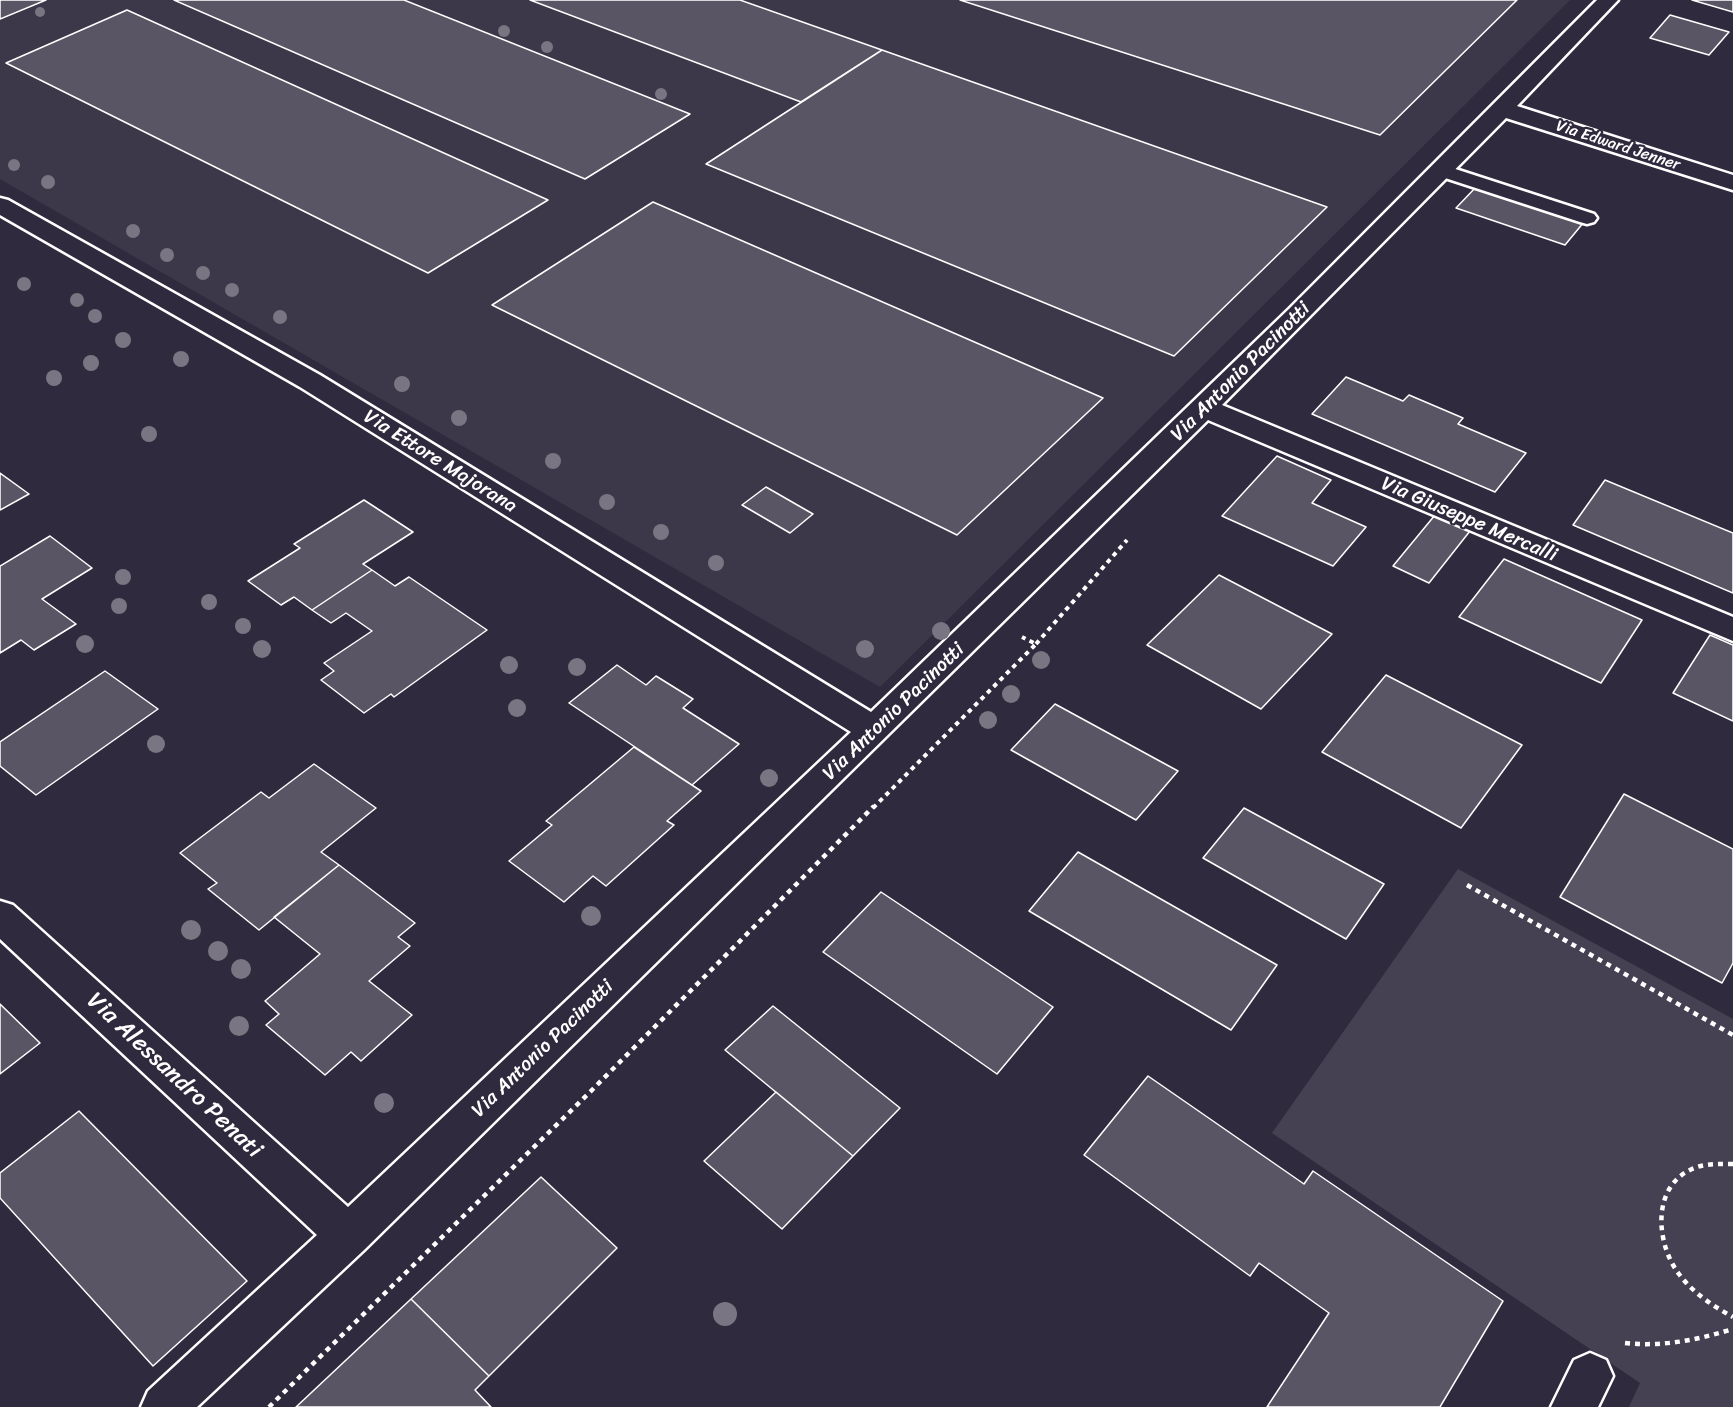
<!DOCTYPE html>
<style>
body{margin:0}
canvas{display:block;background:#2f2a3d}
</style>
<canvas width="1733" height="1407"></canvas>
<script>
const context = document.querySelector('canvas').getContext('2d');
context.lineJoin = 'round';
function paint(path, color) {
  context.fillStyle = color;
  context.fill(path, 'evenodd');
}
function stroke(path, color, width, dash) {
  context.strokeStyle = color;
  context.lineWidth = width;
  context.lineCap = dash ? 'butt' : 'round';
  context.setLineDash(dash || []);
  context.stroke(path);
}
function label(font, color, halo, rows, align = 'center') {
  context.font = font + ' Sriracha,sans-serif';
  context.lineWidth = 4.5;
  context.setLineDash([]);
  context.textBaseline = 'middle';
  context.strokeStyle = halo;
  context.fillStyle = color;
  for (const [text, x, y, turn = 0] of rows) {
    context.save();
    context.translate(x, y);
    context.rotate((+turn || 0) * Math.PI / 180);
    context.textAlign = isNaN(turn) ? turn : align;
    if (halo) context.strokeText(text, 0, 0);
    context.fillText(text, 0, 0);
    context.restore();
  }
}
paint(new Path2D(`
 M0 0H1570L880 687 0 179Z`), '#3c3749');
paint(new Path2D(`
 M1458 869 1733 1019V1407H1629L1640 1383 1272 1133Z`), '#464152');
const building = new Path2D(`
 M0 0H46L0 19Z
 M174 0H404L690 114 585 179Z
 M530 0H740L882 50 801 102Z
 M960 0H1517L1380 135Z
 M1692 0H1733V12Z
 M127 10 548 200 428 273 6 63Z
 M1670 15 1729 32 1709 55 1650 38Z
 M882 50 1327 207 1174 356 706 164Z
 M1477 186 1584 222 1565 245 1456 208Z
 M653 202 1103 398 957 535 492 305Z
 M1346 377 1403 401 1409 395 1463 418 1458 424 1526 453 1495 492 1312 414Z
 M1277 456 1331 480 1312 503 1366 527 1333 566 1222 516Z
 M0 473 29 494 0 510Z
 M1605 480 1733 533V593L1573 525Z
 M766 487 813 514 790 533 742 505Z
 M364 500 413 532 363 564 372 570 312 610 294 597 281 605 248 581 300 548 294 544Z
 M1435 515 1470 531 1429 583 1393 566Z
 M50 536 92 568 42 599 76 624 34 650 21 640 0 653V566Z
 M1504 559 1642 620 1601 683 1459 617Z
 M372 570 395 586 409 577 487 630 394 697 391 694 364 713 321 680 334 671 324 663 372 631 346 613 331 623 312 610Z
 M1219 575 1332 634 1261 709 1147 645Z
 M1710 635 1733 645V721L1673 693Z
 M617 665 646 685 656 676 693 699 683 708 739 744 692 785 569 703Z
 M105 671 158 709 36 795 0 766V742Z
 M1386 675 1522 745 1461 828 1322 752Z
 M1055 704 1178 771 1136 820 1011 750Z
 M634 747 701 791 667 821 674 825 606 886 593 876 564 902 509 861 552 825 546 821Z
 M314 764 376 808 321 852 339 865 259 930 208 889 217 883 180 853 261 792 269 798Z
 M1624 794 1733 849V963L1722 983 1560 897Z
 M1244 808 1384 884 1346 939 1203 858Z
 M1078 852 1277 965 1231 1030 1029 911Z
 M339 865 415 923 398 937 410 946 369 981 412 1015 361 1061 351 1052 325 1075 266 1025 279 1014 265 1001 320 954 274 917Z
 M881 892 1053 1007 997 1074 823 952Z
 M0 1004 40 1043 0 1074Z
 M773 1006 900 1108 853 1156 725 1050Z
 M1148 1076 1304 1184 1313 1171 1503 1301 1440 1407H1267L1329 1313 1259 1263 1250 1276 1084 1155Z
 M776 1092 853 1156 782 1229 704 1161Z
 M79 1111 247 1281 153 1366 0 1198V1173Z
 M541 1177 617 1248 489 1376 411 1299Z
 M411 1299 489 1376 475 1390 491 1407H296Z`);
paint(building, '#595564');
stroke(building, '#fff', 1.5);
const service = new Path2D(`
 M1443 165 1594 214 1597 218 1594 222 1587 224 1580 222 1436 175 1433 171 1436 167Z`);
const minor = new Path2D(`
 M1597 0H1618L1517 106 1733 175V190L1506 118 1222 405 1733 617V641L1208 420 364 1250 197 1407H141L148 1391 317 1235 0 939V901L13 905 348 1207 851 732 300 387 0 215V198L8 200 320 375 871 712 1289 309Z
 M1590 1353 1606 1360 1613 1376 1598 1407H1551L1574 1360Z`);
stroke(service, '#fff', 5);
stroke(minor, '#fff', 5);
stroke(new Path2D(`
 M1036 644 1127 540
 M873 808 1036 644 1022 637`), '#fff', 4, [4.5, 4.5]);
stroke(new Path2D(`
 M1467 885 1733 1035
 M1733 1164C1719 1164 1705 1163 1692 1169 1651 1187 1656 1244 1679 1274 1693 1293 1713 1306 1733 1317
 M1625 1343C1663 1347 1697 1340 1733 1329
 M269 1407 593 1089 874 806`), '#fff', 4.5, [5, 5]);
paint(service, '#2f2a3d');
paint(minor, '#2f2a3d');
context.fillStyle = '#797582';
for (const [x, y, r] of [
 [40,12,5],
 [504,31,6],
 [547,47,6],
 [661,94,6],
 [14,165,6],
 [48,182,7],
 [133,231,7],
 [167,255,7],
 [203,273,7],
 [24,284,7],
 [232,290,7],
 [77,300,7],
 [95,316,7],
 [280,317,7],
 [123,340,8],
 [181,359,8],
 [91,363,8],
 [54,378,8],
 [402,384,8],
 [459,418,8],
 [149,434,8],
 [553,461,8],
 [607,502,8],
 [661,532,8],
 [716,563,8],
 [123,577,8],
 [209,602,8],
 [119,606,8],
 [243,626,8],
 [941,631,9],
 [85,644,9],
 [262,649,9],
 [865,649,9],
 [1041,660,9],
 [509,665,9],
 [577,667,9],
 [1011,694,9],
 [517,708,9],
 [988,720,9],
 [156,744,9],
 [769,778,9],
 [591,916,10],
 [191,930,10],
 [218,951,10],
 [241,969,10],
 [239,1026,10],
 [384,1103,10],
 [725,1314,12]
]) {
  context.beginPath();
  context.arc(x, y, r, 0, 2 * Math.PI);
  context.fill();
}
label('16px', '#fff', '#2f2a3d', [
 ["Via Edward Jenner",1618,146,18]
]);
label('20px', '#fff', '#2f2a3d', [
 ["Via Antonio Pacinotti",1241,372,-45],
 ["Via Ettore Majorana",440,462,32],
 ["Via Giuseppe Mercalli",1469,520,23],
 ["Via Antonio Pacinotti",894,712,-44],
 ["Via Antonio Pacinotti",543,1049,-44]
]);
label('24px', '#fff', '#2f2a3d', [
 ["Via Alessandro Penati",174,1076,43]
]);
</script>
